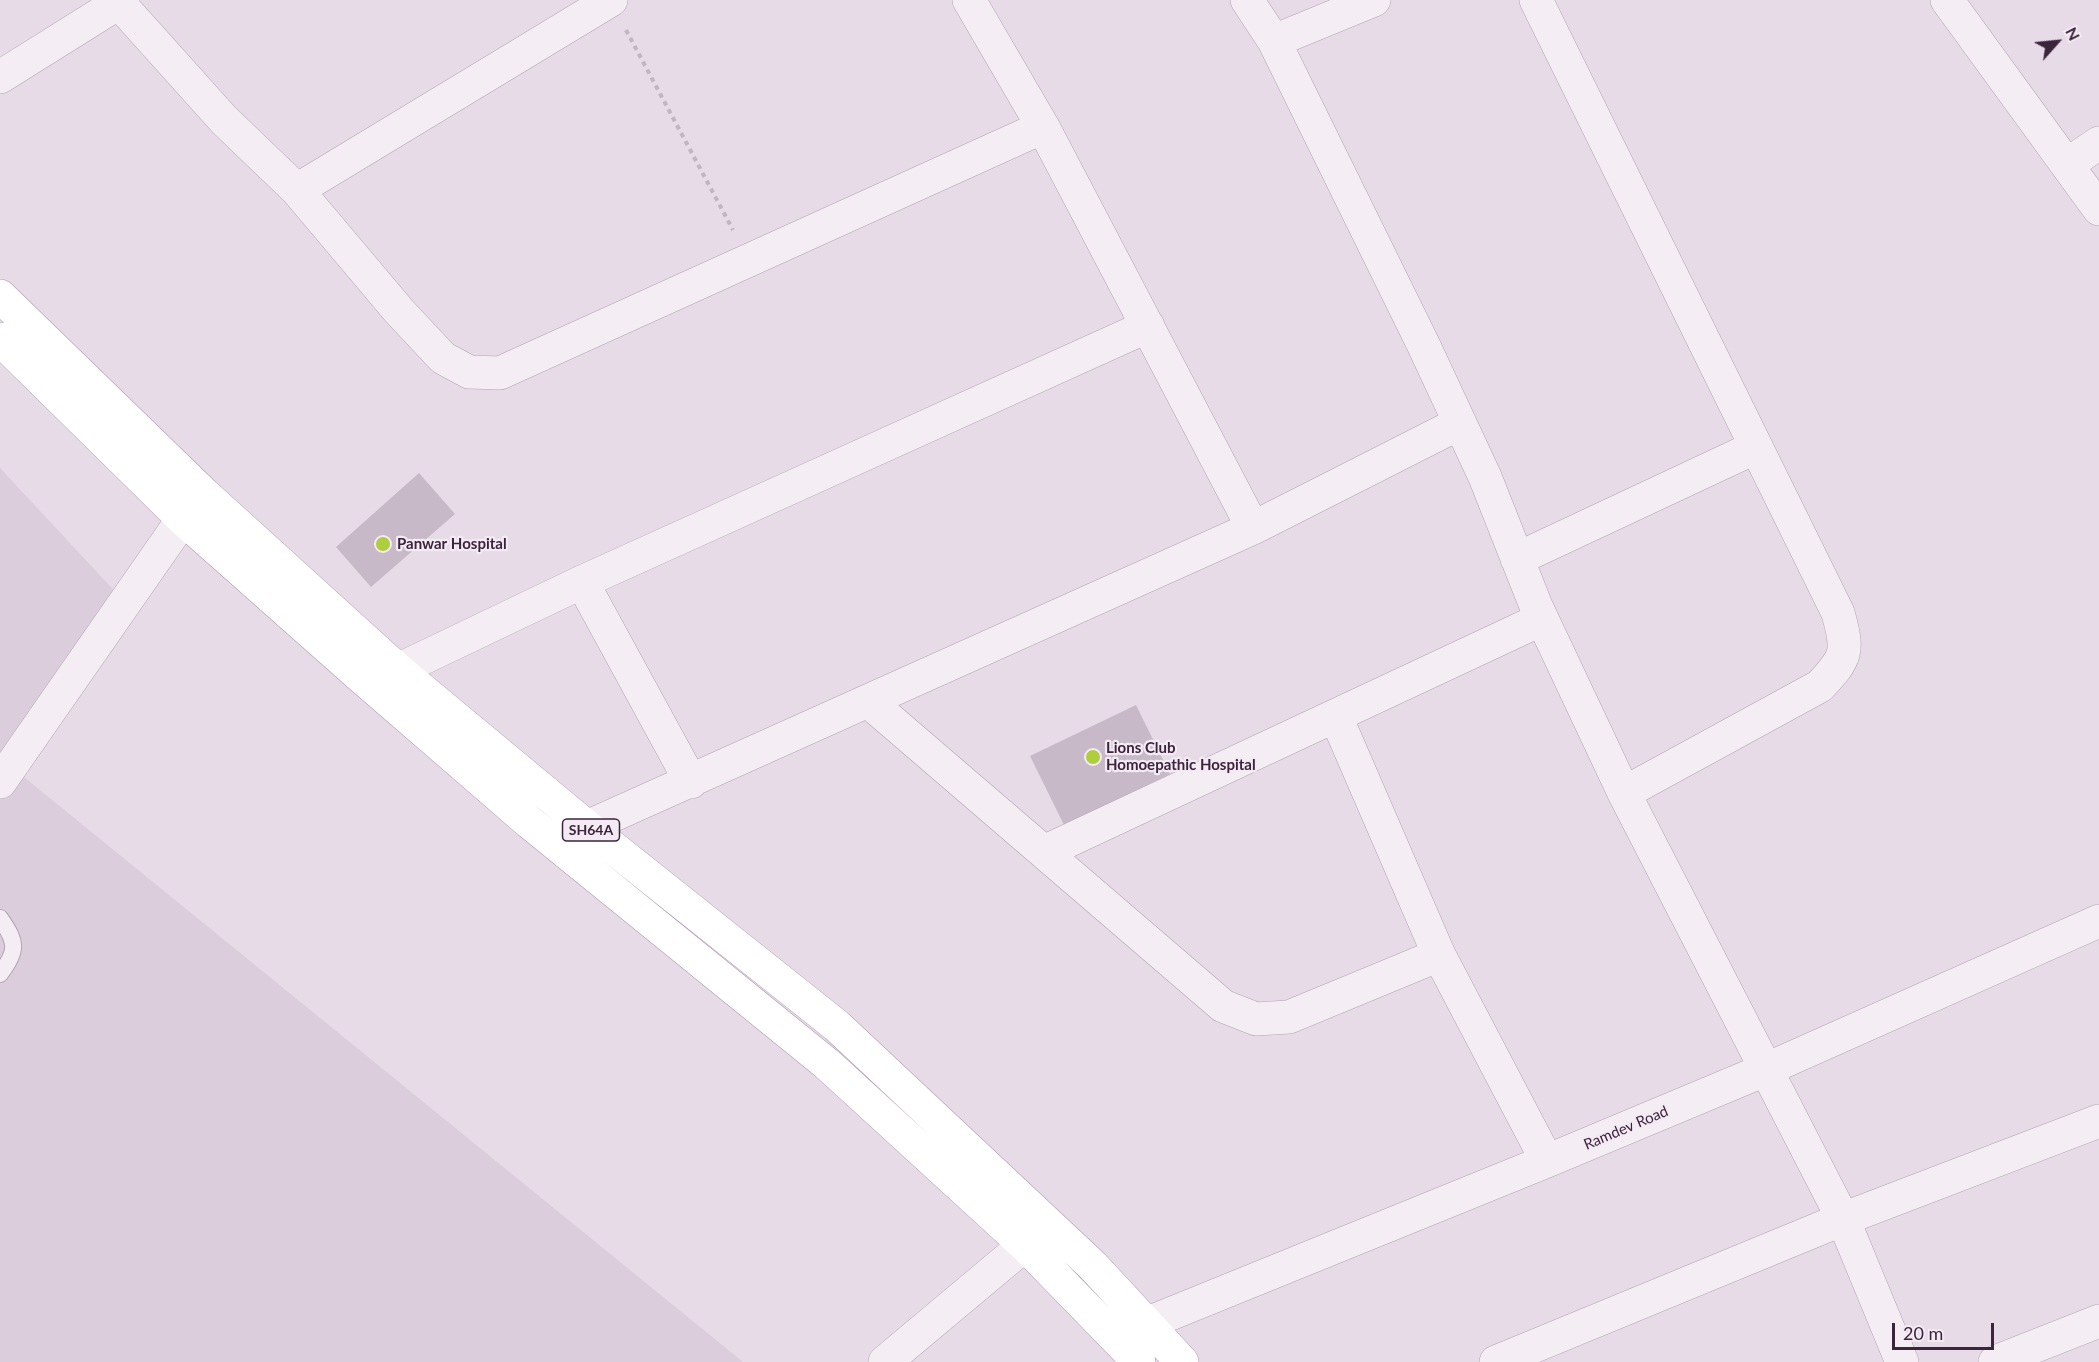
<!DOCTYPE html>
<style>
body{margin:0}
#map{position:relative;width:2099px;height:1362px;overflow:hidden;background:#e6dbe6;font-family:Lato,sans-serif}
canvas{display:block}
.north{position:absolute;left:2027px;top:12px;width:60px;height:60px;-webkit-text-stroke:4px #f3eaf4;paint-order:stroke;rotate:63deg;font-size:16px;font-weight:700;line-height:24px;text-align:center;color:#3c253c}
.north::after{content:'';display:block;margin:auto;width:21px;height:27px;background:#3c253c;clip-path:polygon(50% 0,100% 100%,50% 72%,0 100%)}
.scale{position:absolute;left:1892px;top:1323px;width:102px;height:27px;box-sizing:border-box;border:3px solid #3c253c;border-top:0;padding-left:8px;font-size:18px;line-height:21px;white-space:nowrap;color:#3c253c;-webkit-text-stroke:4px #f3eaf4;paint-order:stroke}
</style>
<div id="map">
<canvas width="2099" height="1362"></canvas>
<div class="north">N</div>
<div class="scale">20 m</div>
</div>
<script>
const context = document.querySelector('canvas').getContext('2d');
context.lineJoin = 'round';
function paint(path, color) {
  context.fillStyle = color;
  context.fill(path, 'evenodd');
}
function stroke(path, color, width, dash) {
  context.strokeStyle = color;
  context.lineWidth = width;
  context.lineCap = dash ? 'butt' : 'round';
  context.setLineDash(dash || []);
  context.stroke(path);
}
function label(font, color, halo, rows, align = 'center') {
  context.font = font + ' Lato,sans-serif';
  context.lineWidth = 4.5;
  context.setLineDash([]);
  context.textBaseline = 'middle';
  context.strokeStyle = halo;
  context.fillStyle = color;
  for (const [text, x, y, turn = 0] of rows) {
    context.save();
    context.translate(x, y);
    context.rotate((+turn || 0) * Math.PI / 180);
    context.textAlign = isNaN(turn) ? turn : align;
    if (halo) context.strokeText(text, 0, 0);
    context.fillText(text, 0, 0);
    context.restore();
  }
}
paint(new Path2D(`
 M0 468 122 599 14 769 743 1362H0Z`), '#dbcddb');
paint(new Path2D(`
 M419 473 455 514 371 587 336 547Z
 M1136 705 1170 774 1064 825 1030 756Z`), '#c8b9c9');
const service = new Path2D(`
 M0 918C17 942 18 951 0 974`);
const minor = new Path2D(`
 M1247 0 1274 41 1424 346 1485 477 1536 606 1624 793 1843 1219 1902 1362
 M1536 0 1838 613C1849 652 1847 657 1820 686L1624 793
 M1947 0 2099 209
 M119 3 224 120 297 190 399 311 443 358 469 372 500 373 1043 127
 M1274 41 1374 0
 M0 77 123 0
 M2068 164 2099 143
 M297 190 611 0
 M1253 528 1460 423
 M1517 559 1756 447
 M582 582 691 782
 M398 670 582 582 1148 326
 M868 701 1223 1006 1256 1019 1289 1017 1439 955
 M1336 717 1439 955 1547 1161
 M0 782 183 519
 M587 827 1253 528 1043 127 969 0
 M1044 852 1542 619
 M1148 1323 1547 1161 1767 1069 2099 921
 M1496 1362 1843 1219 2099 1121
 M1995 1362 2099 1321`);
const tertiary = new Path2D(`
 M885 1362 1045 1228`);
const primary = new Path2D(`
 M0 296 204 494 398 670 587 827 837 1026 1093 1266 1182 1362
 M0 339 183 519 359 675 529 822 827 1064 1025 1245 1139 1362`);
stroke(service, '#b3a4b3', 18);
stroke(minor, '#b3a4b3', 34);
stroke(tertiary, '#b3a4b3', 34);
stroke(primary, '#b19bb2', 34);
stroke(new Path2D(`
 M626 30 733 230`), '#c0b6c0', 4, [4.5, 4.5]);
stroke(service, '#f4eef4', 16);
stroke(minor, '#f4eef4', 33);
stroke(tertiary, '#f4eef4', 33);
stroke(primary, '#fff', 33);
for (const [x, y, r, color] of [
 [383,544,8,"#afce3d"],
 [1093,757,8,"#afce3d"]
]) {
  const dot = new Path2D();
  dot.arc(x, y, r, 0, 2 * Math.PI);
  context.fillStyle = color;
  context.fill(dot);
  stroke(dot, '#f3eaf4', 2);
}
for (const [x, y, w] of [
 [591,830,57]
]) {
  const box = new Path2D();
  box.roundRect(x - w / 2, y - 11, w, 22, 4.5);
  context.fillStyle = '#f3eaf4';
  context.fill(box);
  stroke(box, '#3c253c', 1.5);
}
label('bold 14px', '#3c253c', null, [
 ["SH64A",591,830]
]);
label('bold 15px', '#3c253c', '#f3eaf4', [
 ["Panwar Hospital",397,544],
 ["Lions Club",1106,748],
 ["Homoepathic Hospital",1106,765]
], 'left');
label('15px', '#3c253c', '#f3eaf4', [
 ["Ramdev Road",1626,1128,-23]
]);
</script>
